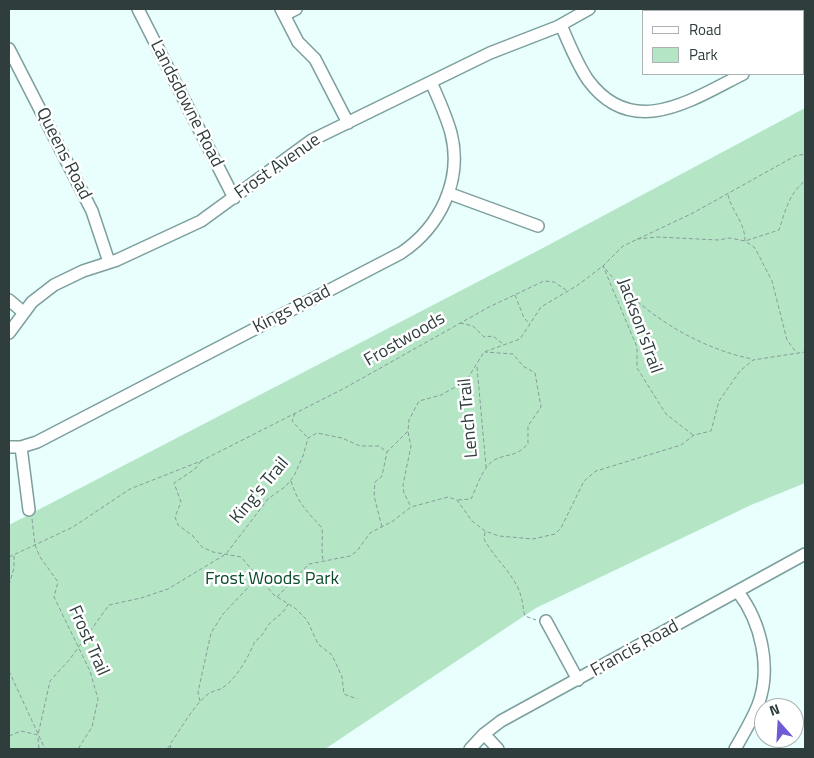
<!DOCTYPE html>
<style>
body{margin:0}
#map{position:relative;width:814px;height:758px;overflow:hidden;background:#e8fffd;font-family:"Titillium Web",sans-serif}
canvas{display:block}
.frame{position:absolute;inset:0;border:10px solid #2f3e3d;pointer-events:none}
.legend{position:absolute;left:642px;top:10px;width:162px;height:65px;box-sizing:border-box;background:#fff;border:1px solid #acb2b1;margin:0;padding:6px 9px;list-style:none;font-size:15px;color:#2f3e3d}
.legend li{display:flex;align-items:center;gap:10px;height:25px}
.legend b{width:25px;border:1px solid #acb2b1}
.north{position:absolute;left:754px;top:698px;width:50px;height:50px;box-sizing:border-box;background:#fff;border:1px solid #acb2b1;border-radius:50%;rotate:341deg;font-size:14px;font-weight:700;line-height:20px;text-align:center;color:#2f3e3d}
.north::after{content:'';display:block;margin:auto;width:18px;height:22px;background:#6d5cd6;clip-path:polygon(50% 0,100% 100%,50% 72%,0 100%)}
</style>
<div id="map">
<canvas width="814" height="758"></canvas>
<div class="frame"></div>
<ul class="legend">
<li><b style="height:6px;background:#fff"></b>Road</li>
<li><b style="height:14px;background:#b4e6c6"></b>Park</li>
</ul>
<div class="north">N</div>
</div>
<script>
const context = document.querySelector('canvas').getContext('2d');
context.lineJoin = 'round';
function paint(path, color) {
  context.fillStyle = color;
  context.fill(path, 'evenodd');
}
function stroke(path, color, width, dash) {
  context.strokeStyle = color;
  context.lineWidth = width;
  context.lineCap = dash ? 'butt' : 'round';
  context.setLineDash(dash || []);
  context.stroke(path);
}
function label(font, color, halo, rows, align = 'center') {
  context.font = font + ' "Titillium Web",sans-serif';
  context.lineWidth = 5;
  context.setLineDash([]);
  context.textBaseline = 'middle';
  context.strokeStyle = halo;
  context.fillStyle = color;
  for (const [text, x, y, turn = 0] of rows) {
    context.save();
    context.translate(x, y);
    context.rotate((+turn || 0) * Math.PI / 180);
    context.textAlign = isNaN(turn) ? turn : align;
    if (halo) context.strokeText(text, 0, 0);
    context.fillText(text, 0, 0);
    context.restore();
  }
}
paint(new Path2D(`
 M805 108V483L751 505 536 608 325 749H9V525L541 249Z`), '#b4e6c6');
const minor = new Path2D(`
 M138 9 234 198
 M281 9 298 42 315 59 348 123
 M284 15 296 9
 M561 25C569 44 577 64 588 80 633 141 693 99 743 74
 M9 49 92 211 109 262
 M803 57H805
 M448 193 538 226
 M9 300 23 312
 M9 333 32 302 54 285 83 271 117 260 201 221 312 140 490 53 557 27 589 9
 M9 447H21L37 442 401 253C440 227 463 180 451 133 446 115 438 98 431 82
 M21 447 29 510
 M546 621 578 680
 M484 734 498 749
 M470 749 484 734 501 721 805 554
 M735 749C743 735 752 720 758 705 772 668 761 622 738 592`);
stroke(minor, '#7c9f9e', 14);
stroke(new Path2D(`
 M728 195C732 212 745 222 745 241L755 248 772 281 787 340 796 352
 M637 239 658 237 718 240 730 238 745 241 779 230C785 212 789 193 805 181
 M515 295 524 318 530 324
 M460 323 473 326 484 337 493 336 503 344
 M477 367 486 467
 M295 413 292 421 308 438
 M408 432 411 446 403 485 404 493 411 507
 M693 435 666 414 637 368V347L603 266C641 313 695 347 752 359
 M201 461 195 469 174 483 181 502 175 517 178 525 193 536 202 547 213 552 241 557 274 595 295 608 307 620 318 644 332 655 342 677 344 694 357 699
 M291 481C298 504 307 511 322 528 323 539 321 549 323 560
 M458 500 471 499C477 487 483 465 496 459 511 453 515 457 528 444V426L541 407 535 373 523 366 513 354 485 352
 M32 519 35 545 40 557 58 582 54 597 90 671 98 699 92 727 78 749
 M382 527 374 496 375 482 382 476 387 452
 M485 532 484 539C494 558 515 575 521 596 523 603 523 610 525 616L536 620
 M9 557 73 527 130 489 201 461 343 389 489 307 544 281 554 282 566 290
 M9 585 14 568V556
 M277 597 309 564 350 556 357 551 370 533 393 521 411 507 448 497 457 500 472 521 485 531 499 536 533 539 555 534 561 528 584 481 596 471 681 445 694 435 711 431 719 401 740 371 753 360 805 352
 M9 671 45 749
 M200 701 198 692 211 633 223 614 258 577
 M9 736 21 731 38 735 50 681 70 659 109 605 141 598 168 589 226 554 268 499 286 486 294 476 303 456 308 438 317 433 342 438 360 446H379L387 452 408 431 409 420 419 401 441 395 466 381 484 352 520 339 541 307 578 285 603 266 623 246 693 213 795 156 805 154
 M38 738 39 749
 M167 749 170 745
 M171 749 170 744C182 728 192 707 208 694 213 690 220 691 225 686 238 676 249 656 255 641 265 635 264 629 271 622 278 616 284 613 288 604`), '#889b9a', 1, [4, 2.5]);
stroke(minor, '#fff', 11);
label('18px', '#2f3e3d', '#fff', [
 ["Landsdowne Road",186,104,63],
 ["Queens Road",63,154,63],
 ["Frost Avenue",278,167,-35],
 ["Kings Road",292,310,-27],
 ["Jackson'sTrail",639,326,70],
 ["Frostwoods",405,340,-30],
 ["Lench Trail",469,418,-95],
 ["King's Trail",260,491,-50],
 ["Frost Trail",88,641,66],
 ["Francis Road",635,649,-29]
]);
label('18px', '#0b4c2c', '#fff', [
 ["Frost Woods Park",272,580]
]);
</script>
